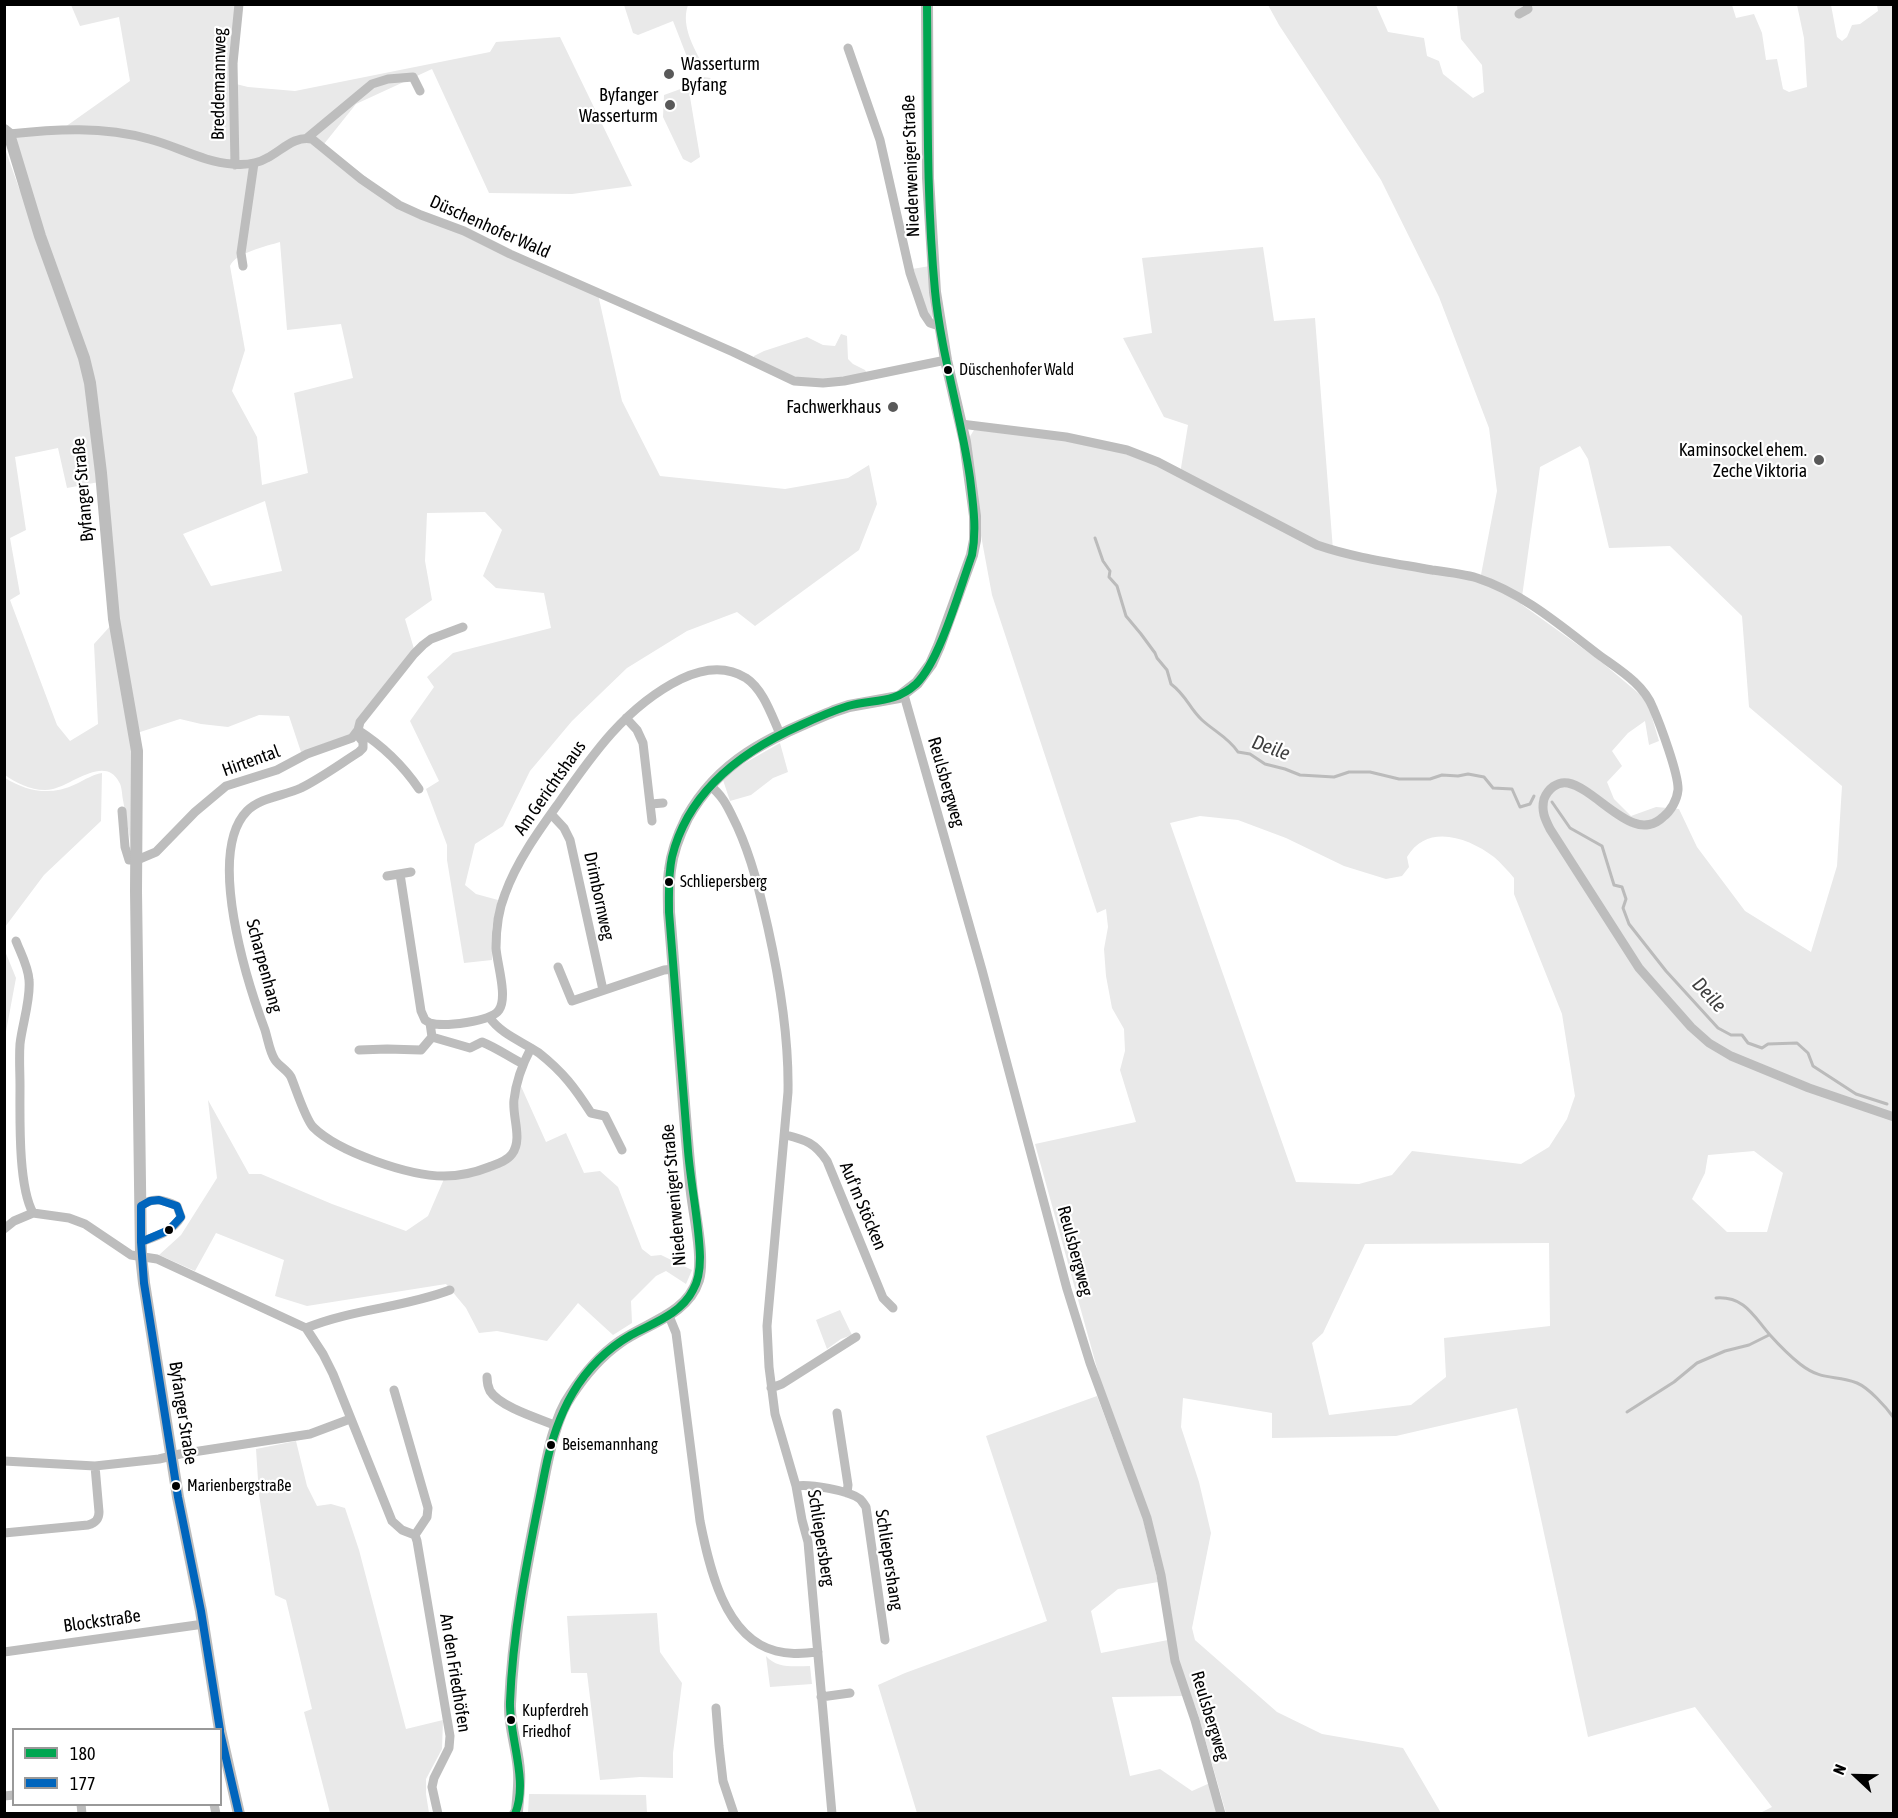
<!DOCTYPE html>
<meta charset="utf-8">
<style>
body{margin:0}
#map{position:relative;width:1898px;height:1818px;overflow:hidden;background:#fff;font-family:"Asap Condensed",sans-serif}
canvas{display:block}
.frame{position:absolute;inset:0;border:6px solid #000;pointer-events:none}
.legend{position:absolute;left:12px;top:1728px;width:210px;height:78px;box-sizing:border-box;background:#fff;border:2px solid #999;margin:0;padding:8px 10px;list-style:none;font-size:18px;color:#000}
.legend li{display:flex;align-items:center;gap:12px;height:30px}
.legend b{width:30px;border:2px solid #999}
.north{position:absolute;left:1826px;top:1746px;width:60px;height:60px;-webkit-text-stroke:4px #fff;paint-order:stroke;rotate:292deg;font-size:16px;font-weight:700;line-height:24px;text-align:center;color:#000}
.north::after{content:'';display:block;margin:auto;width:21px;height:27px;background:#000;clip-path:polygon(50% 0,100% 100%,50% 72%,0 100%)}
</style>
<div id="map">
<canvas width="1898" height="1818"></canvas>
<div class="frame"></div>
<ul class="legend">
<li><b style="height:8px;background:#00a651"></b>180</li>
<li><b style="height:8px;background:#0065bd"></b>177</li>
</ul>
<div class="north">N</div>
</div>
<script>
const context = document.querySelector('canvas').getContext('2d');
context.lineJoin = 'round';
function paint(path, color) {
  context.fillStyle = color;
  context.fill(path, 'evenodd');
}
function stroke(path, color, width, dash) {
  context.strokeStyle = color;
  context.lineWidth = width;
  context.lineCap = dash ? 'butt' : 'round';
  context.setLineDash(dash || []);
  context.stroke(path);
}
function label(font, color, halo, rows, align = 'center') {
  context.font = font + ' "Asap Condensed",sans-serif';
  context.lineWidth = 4.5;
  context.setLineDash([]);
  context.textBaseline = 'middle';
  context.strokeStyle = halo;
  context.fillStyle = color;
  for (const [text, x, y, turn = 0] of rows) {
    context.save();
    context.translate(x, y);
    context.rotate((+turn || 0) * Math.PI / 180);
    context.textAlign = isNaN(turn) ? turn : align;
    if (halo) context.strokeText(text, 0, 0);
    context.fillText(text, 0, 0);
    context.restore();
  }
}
paint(new Path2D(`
 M71 5H241L236 84 248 87 295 91 490 52 496 42 560 37 632 186 572 194 489 193 432 69 356 104 324 144 399 203 597 290 622 401 660 476 785 489 848 478 869 465 877 504 859 550 755 626 737 612 687 631 627 668 572 721 530 771 503 826 475 844 465 885 476 894 498 900 492 929V960L464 963 447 860V845L426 789 439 781 410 721 434 687 427 677 453 653 551 628 544 593 496 588 483 576 502 530 485 512 427 513 425 561 432 600 405 619 415 652 355 733 302 755 289 716 259 715 228 727 201 724 180 719 134 734 132 851C129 834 126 817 123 800 122 795 122 786 119 782 105 755 72 785 53 789 37 793 17 784 5 775L4 146 20 191 13 137 65 127 130 81 119 17 80 26ZM280 242 287 330 341 324 353 378 294 393 308 473 262 485 257 437 232 391 245 350 230 266C235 253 267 246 280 242ZM58 448 67 488 99 482 113 623 94 644 98 724 70 741 57 725 10 600 20 594 10 538 26 530 15 457ZM265 501 282 571 211 586 183 534Z
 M624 5H688C680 27 696 52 707 72 699 72 697 68 693 61L689 62 673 21 638 35 633 33Z
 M1268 5H1376L1388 32 1424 38 1427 56 1439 61 1443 74 1473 98 1484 92 1482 65 1461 39 1457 5H1732L1736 18 1754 14 1762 33 1766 60 1777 59 1783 89 1789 92 1807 87 1804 38 1797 5H1831L1837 37 1842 41 1847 37 1852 25 1860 24 1878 11 1877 5H1893V1813H1760L1772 1807 1695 1707 1588 1737 1517 1408 1396 1436 1272 1438V1413L1183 1398 1181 1427 1199 1482 1211 1533 1192 1628 1195 1640 1277 1712 1322 1734 1403 1748 1441 1813H1226L1198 1714 1180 1666 1157 1544 1100 1379 1035 1144 1136 1122 1120 1070 1125 1051 1124 1029 1112 1008 1106 976 1104 949 1108 927 1106 909 1097 913 992 595 980 530 969 438 974 430 1093 442 1180 474 1188 425 1164 417 1123 338 1152 333 1142 258 1263 247 1274 321 1315 318 1333 550 1480 580 1497 491 1489 428 1439 297 1381 180 1279 25ZM1580 446 1588 459 1609 548 1670 546 1742 616 1749 707 1842 786 1837 866 1811 952 1745 911 1697 847 1679 809 1656 807 1631 816 1614 799 1607 782 1622 766 1612 751 1628 733 1645 721 1649 745 1659 741 1651 714 1643 697 1599 660 1521 604 1540 467ZM1200 816 1238 820 1286 838 1344 866 1386 879 1402 876 1409 867 1407 857C1427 823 1468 837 1494 857 1501 863 1508 871 1514 878V894L1562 1014 1575 1096 1567 1119 1549 1147 1521 1164 1412 1151 1392 1175 1359 1184 1296 1182 1170 823ZM1754 1151 1783 1173 1767 1232H1727L1692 1199 1705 1173 1708 1155ZM1549 1243 1550 1326 1444 1338 1446 1377 1411 1405 1329 1415 1312 1343 1323 1333 1365 1244Z
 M703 77 711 78 690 97 700 157 691 163 683 159 663 117 664 95 697 83Z
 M930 266 934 316 930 318 912 269Z
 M841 334 847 336 848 359 853 364 865 370 868 375 800 382 753 361 754 356 764 351 807 337 823 345 835 346Z
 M780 743 788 772 773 778 751 795 730 801 723 780 729 772Z
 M102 773 101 821 44 875 5 927V778C28 792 51 796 76 784 86 779 92 775 102 773Z
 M5 951 16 978 5 1037 4 951Z
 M520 1084 546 1142 566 1133 584 1173 600 1171 618 1187 642 1249 651 1256 661 1255 692 1270 686 1284 666 1271 656 1276 631 1301 632 1323 613 1335 578 1303 547 1341 497 1331 479 1333 466 1308 446 1284 307 1306 275 1296 284 1260 216 1233 195 1271 159 1255 181 1235 217 1178 208 1100 249 1174H261L332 1204 406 1231 428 1216 444 1179 513 1157Z
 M840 1310 852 1335 841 1339 827 1349 816 1320Z
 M1097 1396 1142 1515 1158 1582 1118 1589 1091 1611 1101 1653 1168 1640 1183 1696 1112 1697 1130 1776 1160 1769 1192 1791 1210 1783 1217 1813H917L878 1685 905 1673 1047 1621 986 1436Z
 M296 1441 307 1486 317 1506 331 1504 345 1508 359 1550 406 1729 443 1720 442 1749 426 1779V1794L429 1813H330L304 1712 312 1709 286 1600 275 1595 259 1495 256 1449Z
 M657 1613 660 1652 682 1683 673 1753V1778L640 1777 600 1780 587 1673H571L567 1616Z
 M766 1656C777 1669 795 1666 810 1666L812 1684 770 1687Z
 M529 1794 646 1795 647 1813H528Z`), '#e9e9e9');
stroke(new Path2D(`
 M1095 538 1103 561 1110 571 1109 577 1117 586 1126 616 1141 634 1155 653 1157 658 1167 670 1171 684C1187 696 1189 708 1202 720 1214 731 1229 738 1238 752L1250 754 1265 764 1285 769 1300 775 1334 777 1349 772H1370L1399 779H1430L1442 775 1458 776 1468 774 1484 777 1493 788 1512 789 1520 807 1530 804 1534 796
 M1552 802 1570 828 1602 846 1614 885 1622 887 1626 899 1623 908 1629 924 1666 971 1718 1028 1731 1035H1742L1748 1043 1762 1048 1768 1044 1797 1043 1808 1053 1813 1066 1856 1094 1887 1104
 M1716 1298C1745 1296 1754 1317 1770 1335 1779 1345 1790 1356 1800 1364 1823 1382 1835 1374 1857 1383 1869 1388 1886 1407 1894 1418
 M1627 1412 1674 1382 1697 1363 1725 1351 1749 1345 1769 1335`), '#bbb', 3);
stroke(new Path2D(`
 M1519 14 1528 9 1527 4
 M848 48 880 140 910 273 924 314 930 323 939 326
 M9 134C56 129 103 126 149 139 177 146 203 162 232 164 243 165 257 164 267 158 281 151 295 135 312 139L361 179 399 205 421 215 464 231 510 254 733 352 794 381 823 383 844 381 946 360
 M307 138 372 84 388 79 413 77 420 91
 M235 165 233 63 239 4
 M243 266 241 253 254 163
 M961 424 1066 437 1127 450 1158 462 1317 545C1355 558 1394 563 1432 570 1447 572 1463 574 1477 578 1523 593 1561 626 1599 655 1618 669 1644 684 1653 708 1660 724 1679 775 1678 790 1677 800 1671 811 1663 817 1655 825 1644 827 1634 823 1613 816 1588 787 1568 783 1557 781 1548 789 1544 799 1541 811 1545 819 1550 829L1639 968 1691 1027 1709 1043 1731 1056 1809 1088 1894 1117
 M904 695 982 970 1067 1289 1090 1363 1147 1518 1161 1575 1175 1661 1195 1720 1221 1814
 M626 718 637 730 643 743 652 821
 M358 730C383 746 402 764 419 789
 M356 733 363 742V748L359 752C340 764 321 778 301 788 284 796 261 797 247 811 206 853 247 982 265 1030 268 1040 270 1053 275 1060 280 1067 287 1070 291 1077 296 1089 305 1118 313 1127 338 1152 409 1176 444 1176 459 1176 474 1173 489 1167 497 1164 507 1161 512 1154 523 1139 512 1117 514 1100 516 1081 522 1065 531 1048
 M709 785C724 796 729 810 737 826 752 859 760 893 768 928 780 982 789 1036 788 1092L767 1326 769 1367 775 1414 796 1486 802 1520 808 1542 832 1814
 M651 804 663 803
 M122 811 125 847 129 860H137L156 852 195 812 226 786 277 770 307 754 352 738 358 730 360 722 414 654 423 645 431 639 463 627
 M551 814 564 828 570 840 603 990
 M400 874 421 1011 425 1020 430 1023
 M387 876 411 872
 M16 941C21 954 28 966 29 980 31 999 22 1025 20 1044 19 1058 20 1072 20 1086 20 1118 18 1186 33 1213
 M558 967 572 1001 664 970 674 969
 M490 1018C501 1034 523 1042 539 1053 563 1072 575 1088 591 1113L605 1116 622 1150
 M432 1037 470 1048 482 1042C497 1048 509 1057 523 1064
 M359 1050 387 1049 421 1050 432 1037 430 1023C443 1027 491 1022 499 1010 508 997 497 964 496 948 496 930 498 911 505 894 517 861 538 832 558 804 592 755 626 706 681 679 702 669 725 665 746 678 764 690 772 717 781 736
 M786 1135C806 1140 815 1143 827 1161L883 1298 893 1308
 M4 1229 14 1221 33 1213 69 1218 85 1224 131 1255 157 1259 306 1328 323 1354 333 1374 392 1521 402 1530 415 1535 417 1541 450 1736 449 1748 434 1778 432 1787 438 1814
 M141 1242C157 1236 172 1232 181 1217L177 1206C164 1200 153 1196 141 1206
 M669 1316 676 1333 700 1521C709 1566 724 1638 776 1651 790 1655 804 1653 818 1652
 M306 1328C352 1309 403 1308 450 1290
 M487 1377C487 1382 488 1387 490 1391 500 1407 540 1419 557 1426
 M771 1388 782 1384 856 1337
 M394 1390 428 1508 427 1517 415 1535
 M837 1413 848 1485 847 1493
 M4 1461 95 1466 159 1459 180 1454 310 1434 350 1419
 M796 1486C810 1484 848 1490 860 1499 862 1501 864 1504 866 1507L885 1640
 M4 1533 88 1525C95 1523 99 1520 99 1512L95 1466
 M4 1652 204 1624
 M821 1697 850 1693
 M716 1708 719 1746 723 1781 734 1814
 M4 1796 14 1795
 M81 1804 82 1814
 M214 1804 216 1814`), '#bdbdbd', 9);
stroke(new Path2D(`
 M4 130 9 134 40 236 84 358 90 383 101 473 114 619 137 751 136 891 141 1256 144 1283 178 1497 201 1611 220 1730
 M220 1730 239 1814
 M515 1814 517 1811C518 1798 520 1785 519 1772 518 1749 509 1727 510 1704 513 1634 526 1565 540 1497 546 1467 553 1420 571 1395 584 1375 600 1356 620 1342 647 1323 687 1315 698 1280 705 1256 693 1210 691 1184 682 1093 677 1002 669 912 669 898 668 884 670 870 672 852 679 834 687 818 721 757 773 737 834 711L849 706 899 697 917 683 931 664 939 646 972 555 975 540V516L965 442 946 360 935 292 928 178 927 4`), '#bdbdbd', 12);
stroke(new Path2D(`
 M515 1814C529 1781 509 1737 510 1702 513 1624 530 1547 545 1471 556 1415 579 1365 631 1335 653 1323 681 1314 693 1290 699 1280 700 1269 700 1257 699 1222 691 1186 688 1151 681 1071 676 991 669 912 669 894 668 875 672 857 688 791 742 751 801 725 816 718 832 711 848 706 874 699 894 704 916 684 940 661 960 588 972 555 977 529 973 504 970 478 961 415 941 354 935 291 926 196 928 100 927 4`), '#00a651', 8);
stroke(new Path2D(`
 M159 1200 177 1206 181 1217 169 1230 141 1242V1206L150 1201Z
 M141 1242 144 1283 178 1497 201 1611 220 1730
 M220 1732 239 1814`), '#0065bd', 8);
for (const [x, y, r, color] of [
 [669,74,6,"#595959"],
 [670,105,6,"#595959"],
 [948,370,5,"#000"],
 [893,407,6,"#595959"],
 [1819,460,6,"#595959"],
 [669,882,5,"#000"],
 [169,1230,5,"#000"],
 [551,1445,5,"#000"],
 [176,1486,5,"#000"],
 [511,1720,5,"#000"]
]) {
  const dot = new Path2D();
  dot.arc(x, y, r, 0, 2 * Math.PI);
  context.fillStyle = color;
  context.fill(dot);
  stroke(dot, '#fff', 2);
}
label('16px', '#000', '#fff', [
 ["Düschenhofer Wald",959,370],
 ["Schliepersberg",680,882],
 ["Beisemannhang",562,1445],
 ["Marienbergstraße",187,1486],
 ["Kupferdreh",522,1711],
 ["Friedhof",522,1732]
], 'left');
label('18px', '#000', '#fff', [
 ["Wasserturm",681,64,"left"],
 ["Byfang",681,85,"left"],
 ["Byfanger",658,95],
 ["Wasserturm",658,116],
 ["Fachwerkhaus",881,407],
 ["Kaminsockel ehem.",1807,450],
 ["Zeche Viktoria",1807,471]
], 'right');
label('18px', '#000', '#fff', [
 ["Breddemannweg",219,84,-89],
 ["Niederweniger Straße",911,166,-92],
 ["Düschenhofer Wald",490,227,24],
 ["Byfanger Straße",83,490,-95],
 ["Hirtental",251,761,-20],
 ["Reulsbergweg",946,782,74],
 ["Am Gerichtshaus",550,788,-55],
 ["Drimbornweg",599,896,78],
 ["Scharpenhang",264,966,75],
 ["Niederweniger Straße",674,1195,-95],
 ["Auf'm Stöcken",863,1206,67],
 ["Reulsbergweg",1075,1251,75],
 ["Byfanger Straße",183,1413,81],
 ["Schliepersberg",821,1538,81],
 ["Schliepershang",889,1560,81],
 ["Blockstraße",102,1621,-8],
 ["An den Friedhöfen",455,1673,81],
 ["Reulsbergweg",1210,1716,73]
]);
label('italic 20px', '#3f3f3f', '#fff', [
 ["Deile",1271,748,20],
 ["Deile",1709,995,47]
]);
</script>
